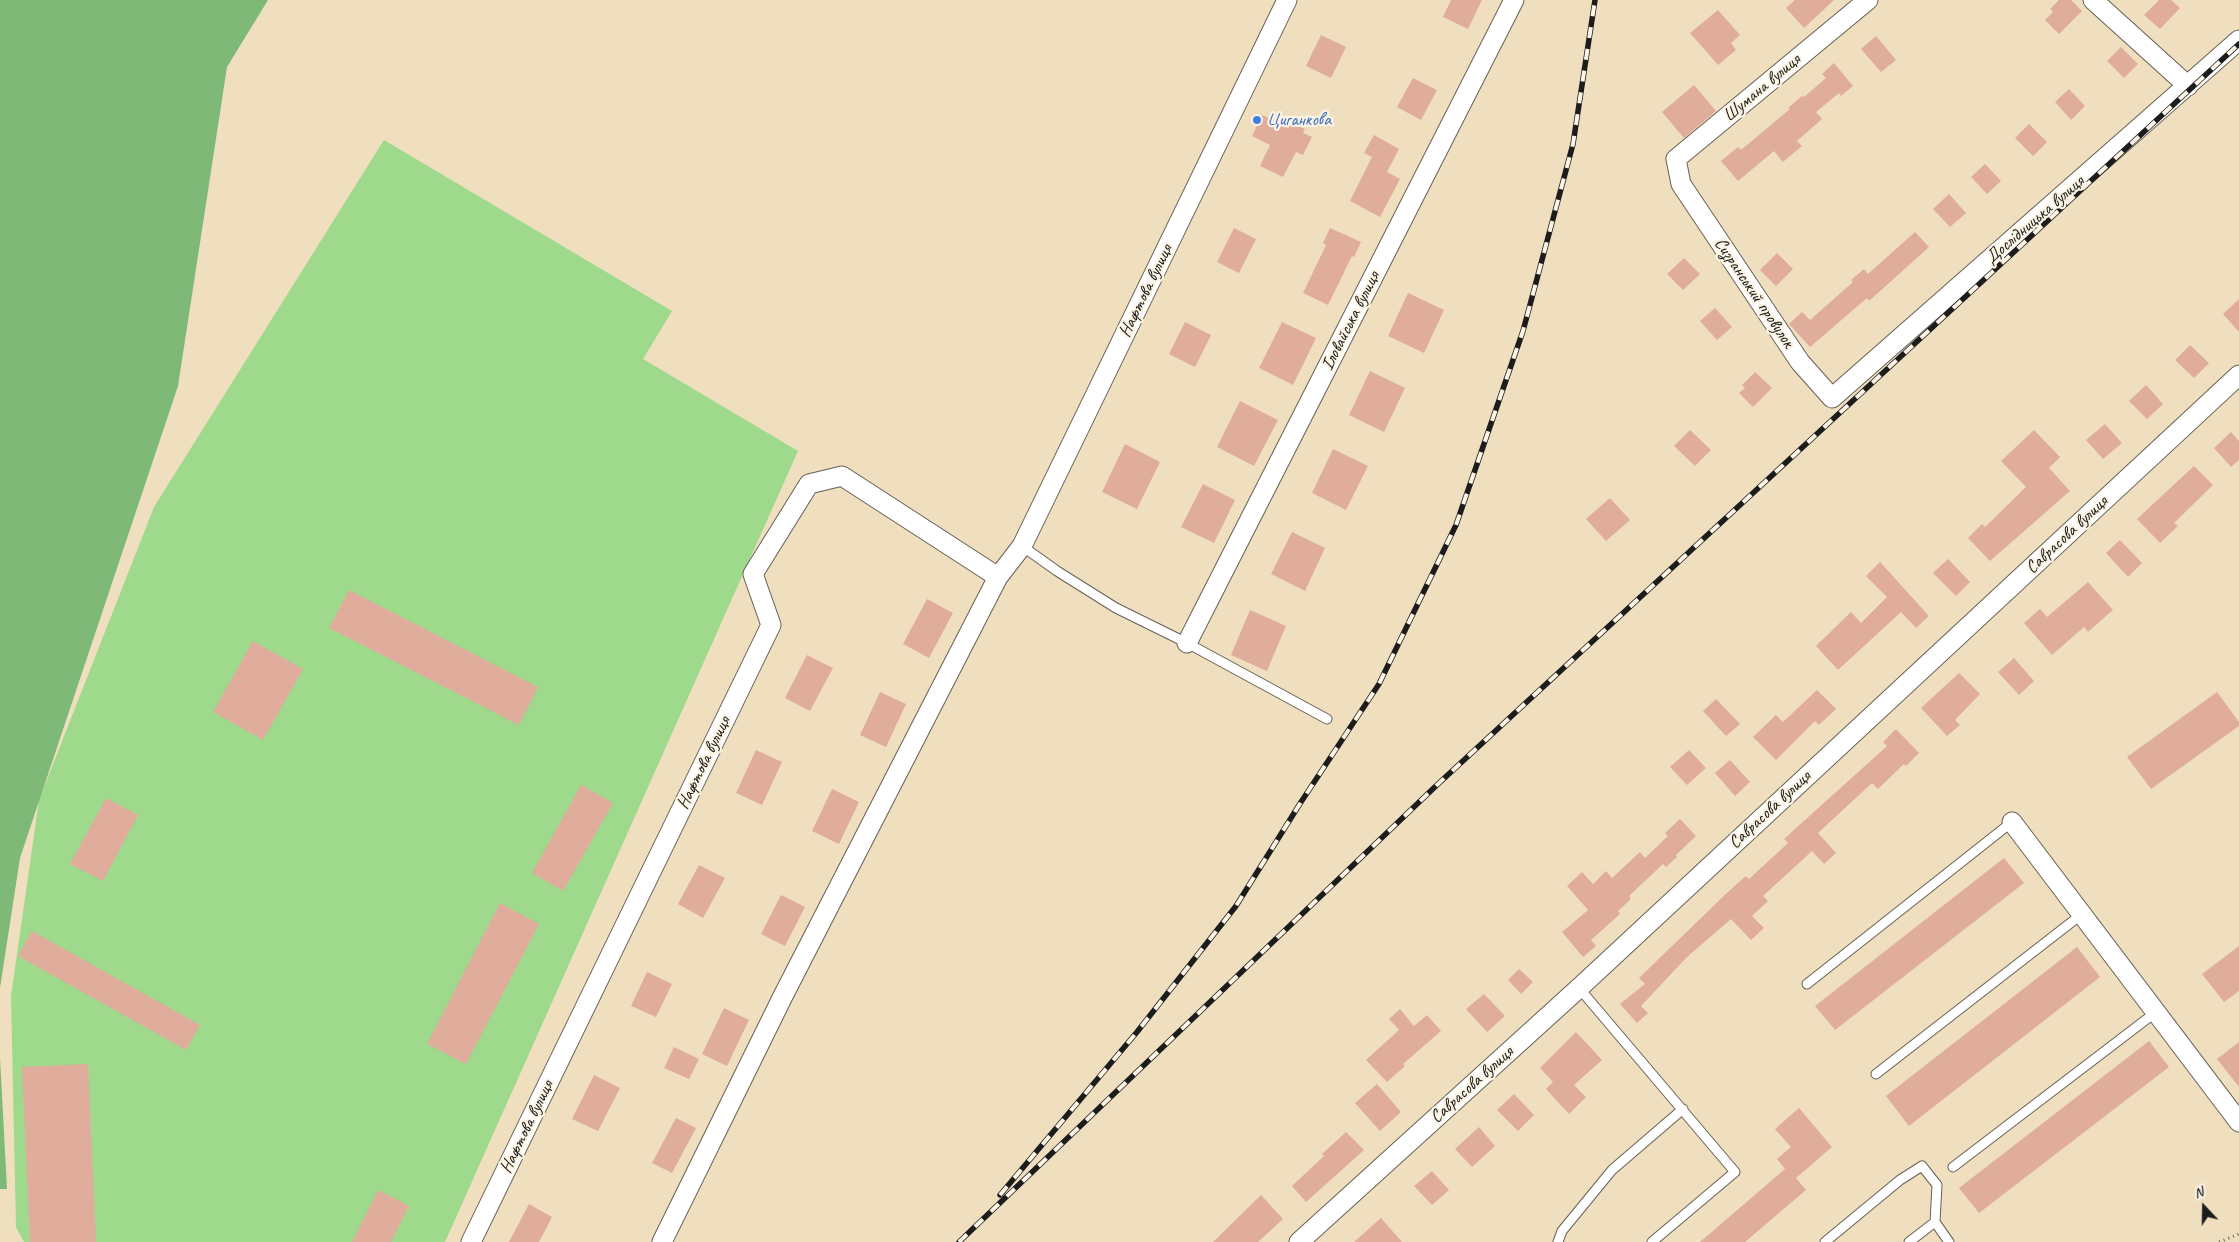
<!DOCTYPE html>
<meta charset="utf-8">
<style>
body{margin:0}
#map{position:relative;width:2239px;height:1242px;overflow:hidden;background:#efdfbf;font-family:Caveat,sans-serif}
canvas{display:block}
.north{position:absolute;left:2179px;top:1182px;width:50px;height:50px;-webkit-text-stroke:4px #fcf5e5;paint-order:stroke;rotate:339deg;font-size:14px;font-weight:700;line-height:20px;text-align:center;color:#1c1c1c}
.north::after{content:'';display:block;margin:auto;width:18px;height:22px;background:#1c1c1c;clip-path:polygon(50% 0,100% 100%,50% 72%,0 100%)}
</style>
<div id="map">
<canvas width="2239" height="1242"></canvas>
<div class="north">N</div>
</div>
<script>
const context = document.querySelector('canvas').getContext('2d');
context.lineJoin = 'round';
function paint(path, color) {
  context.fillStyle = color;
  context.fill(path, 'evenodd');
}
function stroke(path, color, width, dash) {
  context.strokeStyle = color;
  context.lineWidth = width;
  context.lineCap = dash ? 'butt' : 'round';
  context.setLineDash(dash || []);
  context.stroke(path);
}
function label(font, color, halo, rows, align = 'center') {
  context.font = font + ' Caveat,sans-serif';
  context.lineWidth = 4.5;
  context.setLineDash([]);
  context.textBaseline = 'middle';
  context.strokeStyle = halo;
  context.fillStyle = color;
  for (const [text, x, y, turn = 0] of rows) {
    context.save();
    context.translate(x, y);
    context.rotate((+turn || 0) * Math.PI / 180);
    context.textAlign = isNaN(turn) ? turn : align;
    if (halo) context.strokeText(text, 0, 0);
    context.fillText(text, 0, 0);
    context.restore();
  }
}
paint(new Path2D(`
 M384 140 672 311 643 359 798 451 445 1242H24L16 1227 11 996 39 800 154 507Z`), '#9ed98c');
paint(new Path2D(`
 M0 0H268L227 67 178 386 20 858 0 988Z
 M0 1058 7 1189H0Z`), '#7eb978');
paint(new Path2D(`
 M1451 0H1482L1468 29 1443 17Z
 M1795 0H1834L1804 28 1786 8Z
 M2059 0H2071L2082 11 2059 34 2045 20 2053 12 2050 9Z
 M2159 0H2171L2180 8 2160 29 2144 15Z
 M1718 10 1740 35 1731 43 1736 50 1718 65 1690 33Z
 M1321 35 1346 47 1331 78 1306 66Z
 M1876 36 1896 60 1881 72 1861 49Z
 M2121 47 2138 64 2124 78 2107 61Z
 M1834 63 1853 86 1841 96 1839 93 1816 112 1822 119 1797 141 1802 146 1783 162 1774 151 1738 181 1721 161 1738 147 1741 150 1790 109 1788 108 1802 96 1804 97 1826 78 1822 74Z
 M1413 78 1437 90 1421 120 1397 107Z
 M1694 85 1716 111 1684 138 1662 112Z
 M2069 89 2085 106 2071 120 2055 102Z
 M1262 115 1280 124 1283 119 1305 129 1303 133 1312 137 1303 155 1296 152 1283 177 1260 166 1270 145 1252 136Z
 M2029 124 2047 142 2033 156 2015 138Z
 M1374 135 1399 149 1387 172 1400 179 1380 217 1350 201 1372 157 1364 153Z
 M1985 164 2001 181 1987 194 1971 177Z
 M1949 194 1966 213 1950 227 1933 209Z
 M1234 228 1256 239 1239 273 1217 262Z
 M1330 228 1361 242 1354 257 1352 256 1328 305 1303 293 1326 245 1323 243Z
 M1915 232 1929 247 1869 301 1867 298 1810 347 1789 324 1802 312 1810 320 1853 282 1851 280 1864 269 1868 274Z
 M1777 253 1793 269 1776 286 1760 270Z
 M1684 258 1700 274 1683 290 1667 274Z
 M1408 293 1444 310 1424 353 1388 336Z
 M2239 299V332L2223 314Z
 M1715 308 1732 327 1717 340 1700 321Z
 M1185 322 1211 335 1195 367 1169 354Z
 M1282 322 1316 338 1293 385 1259 368Z
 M2190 345 2209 363 2194 378 2175 360Z
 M1370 371 1405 388 1384 432 1349 415Z
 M1755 372 1772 388 1753 407 1739 393 1745 388 1742 385Z
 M2146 385 2163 404 2147 419 2129 401Z
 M1240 401 1278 420 1254 466 1217 447Z
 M2105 424 2122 443 2103 459 2086 440Z
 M1690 430 1711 450 1695 466 1674 446Z
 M2034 430 2060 457 2049 468 2070 491 1990 561 1968 538 1982 524 1985 527 2026 487 2001 461Z
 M2231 432 2239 441V460L2231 467 2214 448Z
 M1125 444 1160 462 1137 509 1102 492Z
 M1333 449 1368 466 1346 510 1312 493Z
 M2194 466 2213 485 2174 523 2178 526 2160 543 2137 519Z
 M1203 484 1235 500 1214 543 1181 527Z
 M1610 498 1630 520 1606 541 1586 519Z
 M1292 532 1325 548 1305 591 1271 574Z
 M2120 540 2142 563 2128 577 2106 553Z
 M1948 559 1970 582 1956 596 1933 573Z
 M1880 562 1929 616 1916 628 1901 612 1838 670 1816 646 1851 612 1861 623 1887 597 1866 576Z
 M2088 582 2113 610 2088 632 2084 627 2052 655 2024 623 2040 609 2047 617Z
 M349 590 538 687 519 725 329 628Z
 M927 599 953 613 929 658 903 644Z
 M1250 610 1286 626 1267 671 1231 655Z
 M253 641 303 669 263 740 213 712Z
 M807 655 833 668 810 711 785 698Z
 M2014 658 2034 681 2019 695 1998 672Z
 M1959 673 1980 694 1955 720 1960 725 1947 736 1921 708Z
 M1817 690 1836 709 1819 725 1815 721 1776 760 1753 737 1776 715 1783 722Z
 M880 692 906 704 886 747 860 735Z
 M2217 692 2239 722V726L2151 789 2127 757Z
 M1716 699 1740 724 1726 736 1703 711Z
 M1896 729 1919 753 1906 766 1904 764 1878 789 1872 783 1818 833 1836 853 1824 864 1812 851 1763 896 1768 901 1752 916 1764 928 1751 940 1731 919 1687 957 1641 1006 1648 1013 1637 1023 1620 1004 1645 984 1639 978 1730 890 1746 876 1749 879 1788 843 1784 839 1887 746 1883 742Z
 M756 750 782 762 762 805 736 793Z
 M1689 750 1706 768 1687 785 1670 767Z
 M1730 760 1750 782 1735 796 1715 773Z
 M581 785 613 803 563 891 532 873Z
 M832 789 859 802 839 844 812 831Z
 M106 798 138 815 103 881 70 864Z
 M1680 819 1696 836 1676 855 1677 857 1666 867 1663 864 1629 896 1631 899 1618 911 1620 914 1591 940 1596 946 1583 957 1562 932 1588 910 1567 886 1582 872 1593 884 1606 871 1612 878 1640 852 1645 858 1668 836 1665 833Z
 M2004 858 2024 883 1835 1030 1815 1006Z
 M699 865 725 878 703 918 678 904Z
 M781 895 805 907 785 946 761 934Z
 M500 903 539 924 466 1064 427 1044Z
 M32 931 200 1025 186 1050 18 956Z
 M2239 946V991L2224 1002 2202 974Z
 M2077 947 2100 977 1909 1126 1886 1096Z
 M1519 969 1533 982 1521 994 1508 980Z
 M647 972 672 984 656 1017 631 1006Z
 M1484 994 1505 1016 1487 1032 1466 1009Z
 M724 1008 749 1020 727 1066 702 1054Z
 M1400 1009 1414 1026 1427 1015 1441 1031 1403 1064 1405 1066 1387 1082 1366 1060 1399 1030 1389 1019Z
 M1576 1032 1602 1060 1574 1085 1586 1097 1569 1114 1546 1089 1553 1082 1540 1068Z
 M2149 1041 2169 1067 1979 1213 1959 1188Z
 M2239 1042V1087L2217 1059Z
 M674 1047 699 1059 689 1079 664 1068Z
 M88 1064 96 1242H30L22 1067Z
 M594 1075 620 1088 598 1131 572 1119Z
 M1377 1084 1401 1112 1380 1131 1355 1103Z
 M1514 1094 1534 1115 1518 1131 1497 1110Z
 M1799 1108 1832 1147 1796 1178 1806 1190 1745 1242H1700L1785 1169 1777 1159 1791 1147 1775 1129Z
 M676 1118 696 1128 672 1173 652 1163Z
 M1479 1127 1495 1146 1472 1167 1455 1149Z
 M1346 1132 1364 1150 1306 1202 1292 1186 1324 1156 1322 1154Z
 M1432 1171 1449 1190 1432 1205 1414 1186Z
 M378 1190 409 1206 391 1242H352Z
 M1261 1195 1283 1219 1258 1242H1213Z
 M529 1204 552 1217 539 1242H509Z
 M1381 1218 1402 1242H1354Z`), '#e0ac9c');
const lane = new Path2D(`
 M1022 546 1057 571 1116 608 1187 643 1327 719
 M1807 984 2012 822
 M1579 988 1735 1172 1652 1242
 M1876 1074 2082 914
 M1953 1167 2156 1012
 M1558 1242 1562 1231 1612 1170 1683 1109
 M1825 1242 1900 1180 1922 1166 1937 1185 1935 1222
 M1909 1242 1935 1222 1949 1242`);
const street = new Path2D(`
 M1868 0 1676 159 1681 184 1800 362 1832 398 2239 40
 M2093 0 2188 86
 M1187 643 1514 0
 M2012 822 2239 1122
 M471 1242 771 625 753 574 809 484 842 476 998 577
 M662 1242 783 996 998 577 1022 546 1287 0
 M1299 1242 1579 988 2239 375`);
stroke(lane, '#666055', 11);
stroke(street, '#666055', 21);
stroke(new Path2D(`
 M2219 1242 2239 1234`), '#666055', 3, [1, 4]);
stroke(lane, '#fff', 9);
stroke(street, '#fff', 19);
const rail = new Path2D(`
 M1000 1195 1137 1032 1236 906 1301 802 1379 684 1456 525 1523 331 1573 144 1595 0
 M959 1242 1438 784 2239 44`);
stroke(rail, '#1c1c1c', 5.5);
stroke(rail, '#fcf5e5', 4, [11]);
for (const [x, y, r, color] of [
 [1257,120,5,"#3f7fe0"]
]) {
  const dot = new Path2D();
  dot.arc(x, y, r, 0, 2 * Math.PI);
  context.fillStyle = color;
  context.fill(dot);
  stroke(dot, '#fcf5e5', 2);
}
label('18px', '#1c1c1c', '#fcf5e5', [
 ["Шумана вулиця",1762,88,-40],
 ["Дослідницька вулиця",2035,220,-41],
 ["Нафтова вулиця",1146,291,-64],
 ["Сизранський провулок",1754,293,56],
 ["Іловайська вулиця",1351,321,-63],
 ["Саврасова вулиця",2067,535,-43],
 ["Нафтова вулиця",704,763,-64],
 ["Саврасова вулиця",1770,810,-43],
 ["Саврасова вулиця",1472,1085,-42],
 ["Нафтова вулиця",527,1127,-64]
]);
label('18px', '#366cbe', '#fcf5e5', [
 ["Циганкова",1267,120]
], 'left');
</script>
